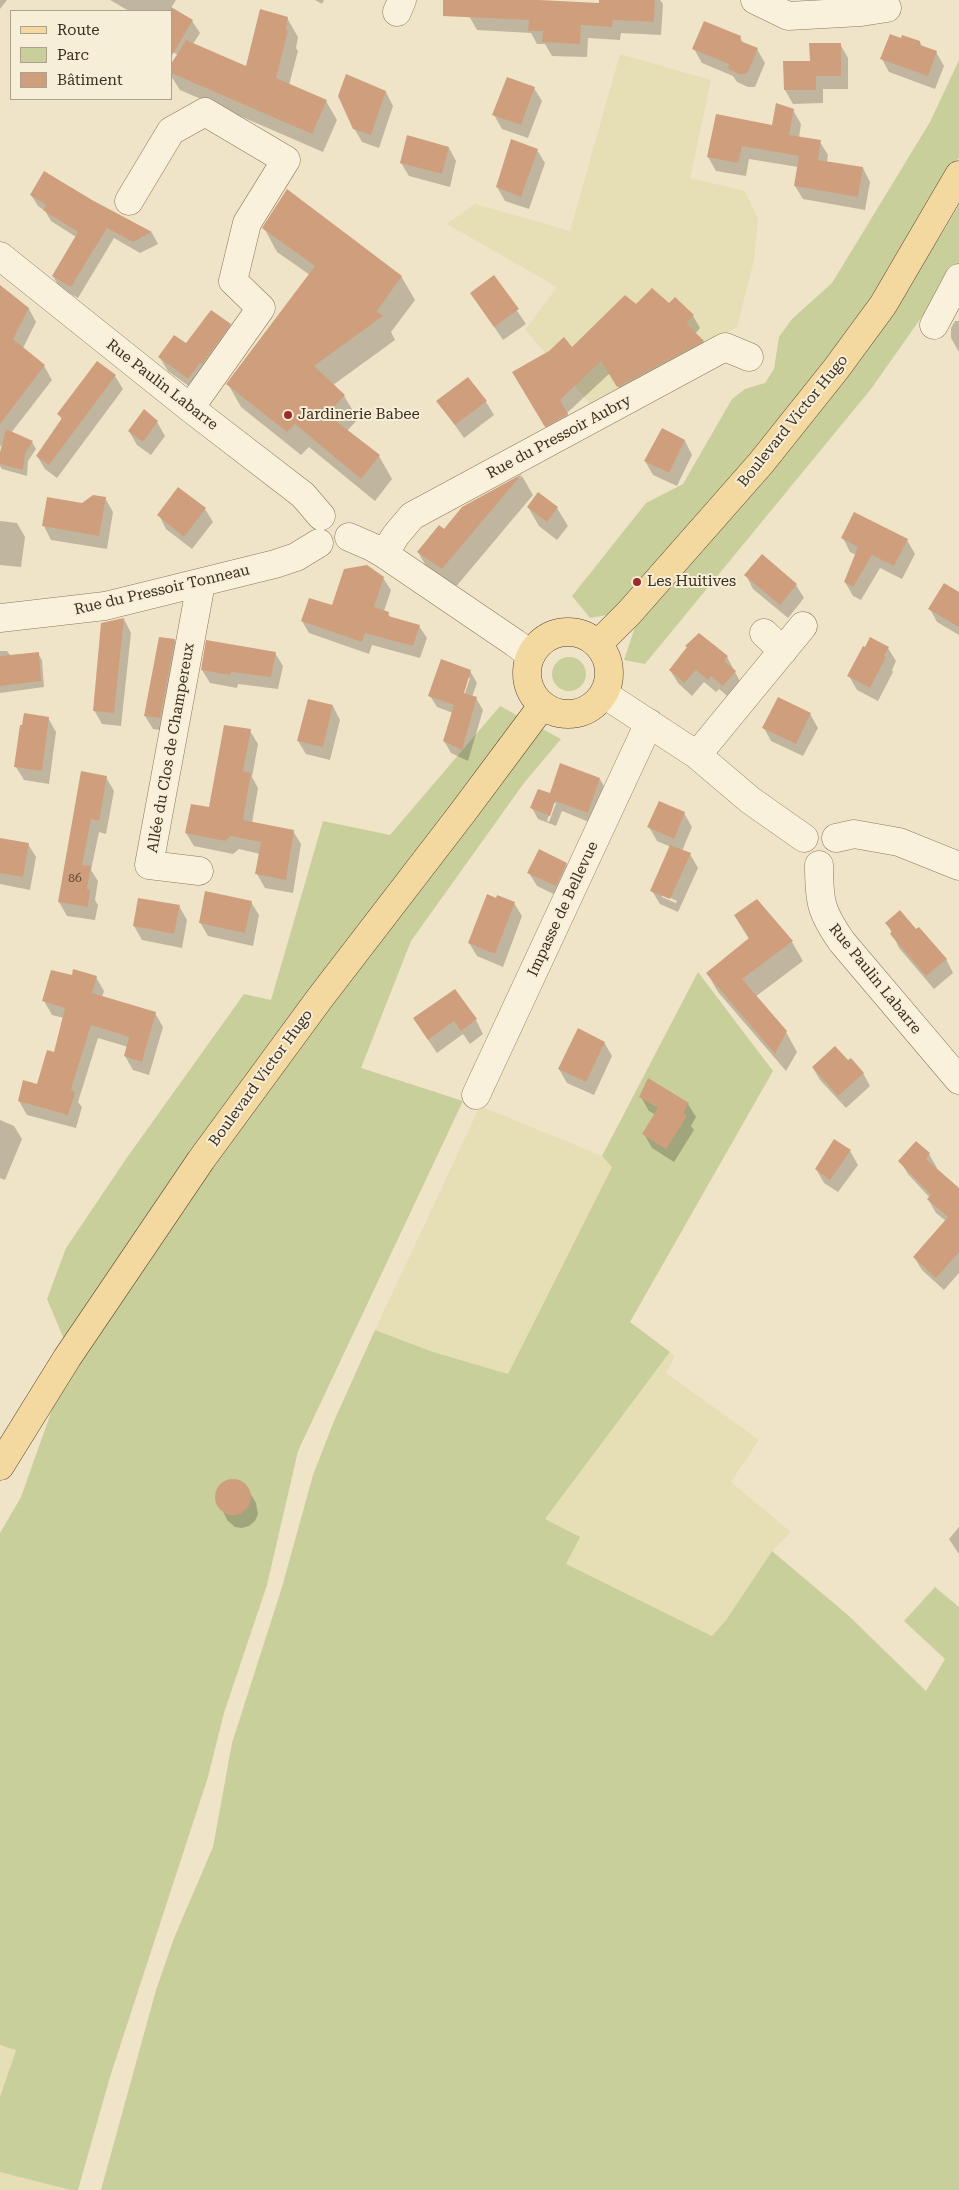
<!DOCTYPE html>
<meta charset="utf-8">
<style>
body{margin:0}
#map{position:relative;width:959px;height:2190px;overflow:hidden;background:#f0e4c8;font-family:"Roboto Serif",serif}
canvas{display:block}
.legend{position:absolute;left:10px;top:10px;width:162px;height:90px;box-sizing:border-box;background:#f7eed8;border:1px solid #ada18e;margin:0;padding:6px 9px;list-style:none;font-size:15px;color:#3d2e20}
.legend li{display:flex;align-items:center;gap:10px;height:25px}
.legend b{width:25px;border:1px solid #ada18e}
</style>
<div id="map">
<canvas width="959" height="2190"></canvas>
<ul class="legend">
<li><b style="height:6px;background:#f3d9a0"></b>Route</li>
<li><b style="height:14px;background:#c9cf9b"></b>Parc</li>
<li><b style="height:14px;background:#cf9f7d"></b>Bâtiment</li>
</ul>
</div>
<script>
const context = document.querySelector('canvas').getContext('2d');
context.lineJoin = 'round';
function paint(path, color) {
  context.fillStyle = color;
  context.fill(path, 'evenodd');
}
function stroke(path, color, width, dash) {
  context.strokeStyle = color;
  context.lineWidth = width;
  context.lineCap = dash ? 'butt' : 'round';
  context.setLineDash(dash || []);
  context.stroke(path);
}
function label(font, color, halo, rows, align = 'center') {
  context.font = font + ' "Roboto Serif",serif';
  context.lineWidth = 4;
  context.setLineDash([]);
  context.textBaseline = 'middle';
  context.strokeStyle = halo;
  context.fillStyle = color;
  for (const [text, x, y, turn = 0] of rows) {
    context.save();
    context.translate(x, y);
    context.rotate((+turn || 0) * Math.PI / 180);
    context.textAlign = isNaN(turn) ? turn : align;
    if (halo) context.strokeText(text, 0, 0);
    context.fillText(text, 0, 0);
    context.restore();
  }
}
paint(new Path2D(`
 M620 54 711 80 690 178 745 191 758 219 754 260 737 327 594 408 525 330 557 287 447 224 475 204 570 231Z
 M480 1106 602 1156 612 1167 508 1375 433 1352 375 1330Z
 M670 1352 675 1356 666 1373 759 1440 731 1482 791 1532 772 1551 726 1620 712 1636 565 1564 545 1519Z
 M0 2045 16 2049 0 2097Z
 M0 2172 18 2176 71 2190H0Z`), '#e6deb5');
paint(new Path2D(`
 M959 60V157L940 192 856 325 793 408 633 589 607 615 590 618 572 596 646 503 683 484 732 399 745 389 765 383 774 369 779 337 792 319 832 283 930 122Z
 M959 205V264L871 389 645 664 624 660 635 627C750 492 869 359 959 205Z
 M552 674a17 17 0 1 1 34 0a17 17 0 1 1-34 0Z
 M500 706 561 739 524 783 411 941 361 1068 463 1101 298 1451 267 1585 224 1713 208 1777 110 2077 78 2190H71L0 2172V2097L16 2050 0 2045V1533L21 1497 71 1356 47 1299 66 1248 128 1156 244 994 271 1000 323 821 390 835Z
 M698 972 773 1071 630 1322 670 1352 545 1519 580 1537 566 1564 712 1636 726 1620 772 1551 849 1616 926 1691 945 1659 904 1621 935 1587 959 1607V2190H101L156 1990 174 1938 213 1847 232 1743 282 1587 313 1475 334 1421 375 1330 433 1352 508 1374 612 1167 602 1156Z`), '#c9cf9b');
paint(new Path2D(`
 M0 0H7L0 9Z
 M110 0H176L171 8 192 21 200 33 193 44 247 67 287 18 298 37 296 48 298 51 289 85 326 101 337 120 323 152 180 90 171 76V67L178 55 171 51V11H129Z
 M315 0H324L322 4Z
 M470 0H525L600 4 601 0H660L663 4 661 35 621 33 620 40 588 38 587 57 552 56 545 44H537L531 33 477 30 469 16Z
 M740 37 744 44 757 49 765 63 755 87H748L737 82 733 76 702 63 694 49Z
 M901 40 920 42 922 47 936 52 944 66 935 89 889 72 882 59Z
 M840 44 848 58V89H823V103L793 104 785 90 811 62Z
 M346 76 386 92 393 106 379 148 362 142 354 128Z
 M534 88 542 101 528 138 502 129 494 115Z
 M793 110 801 124 799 138 820 142 828 155 827 162 863 168 870 182 865 210 803 199 795 186 798 167 749 159 746 176 716 171 708 157 773 127Z
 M449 148 456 161 450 187 409 176 401 163Z
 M537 150 545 163 529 209 505 201 497 187Z
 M31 195 92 201 152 233 158 244 140 253 114 238 78 298 59 287 53 276 76 237 51 221 45 211 38 206Z
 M264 228 401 276 415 300 391 332 395 340 333 385 344 396 358 419 347 431 379 456 392 479 375 501 309 447 301 455 241 407 228 384 310 275 277 252Z
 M494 277 526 324 503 340 471 293Z
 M0 286 29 309 36 322 23 348 44 366 52 380 11 433 32 442 36 449 28 461 27 476 2 469 0 466V457L4 442 0 447Z
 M636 306 693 316 700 328 695 334 703 341 710 354 626 399 610 373 567 413 575 427 553 439 514 372 572 348Z
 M955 321H959V352L951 338V328Z
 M230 324 238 338 197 392 168 371 160 358Z
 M115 376 123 389 57 478 45 469 37 456 62 420 59 414Z
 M438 401 486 402 494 415 464 438Z
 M157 422 165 436 151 455 137 445 129 431Z
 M662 429 685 441 692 455 677 486 653 475 645 461Z
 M522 476 533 495 454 589 430 573 418 552 444 531 463 508Z
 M105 498 113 512 107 549 51 540 44 526 82 504Z
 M528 507 557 508 568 526 557 540 539 526Z
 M205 509 213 522 192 549 166 529 159 515Z
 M0 521 17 523 25 537 21 567 0 565Z
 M843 538 907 540 915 554 902 579 880 568 861 600 853 596 845 582 856 555 850 552Z
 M762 556 796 585 804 598 788 618 753 589 746 575Z
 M383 578 391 590 384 611 388 613 391 618 419 626 427 638 420 658 372 645 369 654 309 633 302 621 333 607Z
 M959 594V635L937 622 930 609Z
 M124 619 131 633 121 726 102 724 94 710Z
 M174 640 182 654 168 731 153 729 145 716Z
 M888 648 896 661 892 670 893 672 878 701 857 690 849 676Z
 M0 651H7L11 656 38 654 42 660 44 687 0 693Z
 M275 653 283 666 278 689 238 684 237 688 210 683 202 670Z
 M727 657 742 685 731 699 719 689 716 692 704 682 692 696 678 683 670 670Z
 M470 671 477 683 472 697 476 698 483 710 468 761 451 753 444 741 453 713 437 707 430 696ZM467 678H470L463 699 461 698Z
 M333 706 340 720 330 760 306 754 298 741Z
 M810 714 818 728 803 756 771 741 764 728Z
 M48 718 56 732 49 784 24 780 16 767Z
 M250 731 258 744 252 777 258 788 252 823 293 831 301 844 293 893 265 888 257 874 260 854 239 849 233 854 194 846 186 833 210 809Z
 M82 772 106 777 114 791 106 834 99 832 91 870 98 881 95 900 98 905 95 920 67 916 59 902Z
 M600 779 606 790 594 824 562 811 556 826 538 819 532 808ZM553 803H556L549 822 547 821Z
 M684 813 692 827 682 851 690 854 698 868 678 912 660 904 652 891 671 847 657 841 649 827ZM662 894 677 901 676 903 662 897Z
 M0 839 28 844 36 857 30 890 0 884Z
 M566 864 574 877 564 899 537 886 529 873Z
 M496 899 514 903 522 916 503 967 477 956 469 943Z
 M757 900 792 942 803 961 755 997 786 1032 797 1052 786 1071 718 992 707 973 749 939 735 916Z
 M251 902 259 915 253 946 208 936 200 922Z
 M179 906 187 920 182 948 142 940 134 926Z
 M887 923 916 931 946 959 953 973 934 989 899 948Z
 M73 976 96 977 104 991 102 997 155 1013 163 1027 149 1075 133 1070 125 1056 128 1047 98 1038 78 1102 82 1107 76 1128 27 1115 19 1101 38 1086 55 1053 64 1018 52 1015 44 1001Z
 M414 1019 476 1020 483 1034 470 1044 463 1034 437 1053Z
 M604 1042 612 1056 594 1095 567 1083 559 1069Z
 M847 1061 863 1073 870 1086 846 1108 820 1080 813 1068Z
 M641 1097 688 1104 696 1117 691 1126 694 1130 674 1162 652 1148 644 1134 656 1115 649 1111Z
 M0 1120 14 1126 22 1139 5 1180 0 1178Z
 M916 1143 929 1154 937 1168 936 1169 959 1190V1273L944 1290 922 1270 914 1257 946 1221 936 1213 928 1199 930 1198 908 1174 900 1161Z
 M850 1151 858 1165 838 1192 824 1183 816 1169Z
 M236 1480 247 1488 256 1503 258 1514 255 1521 249 1526 242 1528 235 1527 227 1520 217 1498V1491L225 1482Z
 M959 1527V1554L949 1539Z`), '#0003');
paint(new Path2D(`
 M443 0H539L599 3V0H655L654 22 613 20 612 27 581 25 580 44 542 42 543 31H528L529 20 443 16Z
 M171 7 193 20 171 57Z
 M260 9 288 17 286 30 288 31 276 78 327 100 312 134 171 73V64L186 40 246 66Z
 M704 21 741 36 740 41 758 48 747 74H739L728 69 729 64 692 49Z
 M890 34 901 38 902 35 920 41V45L937 51 928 76 880 59Z
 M809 43H841V76H816V90H784L783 61H810Z
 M346 74 386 91 371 135 353 129 338 96Z
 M507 77 535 87 521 125 492 115Z
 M776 103 794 109 789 135 821 140 818 160 863 167 858 197 794 186 799 156 742 146 738 163 707 157 716 114 772 125Z
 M407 135 449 147 442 174 400 163Z
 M511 139 538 149 521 197 496 187Z
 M44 171 92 200 152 232 133 242 107 228 71 287 52 276 78 232 43 210 46 205 30 195Z
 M287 189 402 276 377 311 383 316 314 366 345 395 332 409 337 413 332 418 380 455 361 479 295 424 287 432 226 384 315 266 262 228Z
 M494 275 519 309 494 327 470 293Z
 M0 285 29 308 13 339 45 365 0 424Z
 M652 288 669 303 675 297 694 315 686 323 704 341 617 387 601 361 560 400 568 414 545 427 512 372 549 351 564 337 572 347 625 295 636 304Z
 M211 310 231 324 202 364 200 363 188 379 158 357 174 335 186 343Z
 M97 361 116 375 49 465 36 456 62 418 57 414Z
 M468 377 487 401 455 425 436 401Z
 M144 409 158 421 143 442 128 431Z
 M662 428 685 440 669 473 644 461Z
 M6 429 33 441 25 454 23 470 0 464V452Z
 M522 474 442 569 417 552 439 525 444 529 462 507Z
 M178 487 206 508 184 537 157 515Z
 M538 492 558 507 547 522 527 507Z
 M93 495 106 497 99 536 42 526 47 497 82 503Z
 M854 512 908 539 894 566 872 555 853 587 844 582 858 547 841 538Z
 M762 554 797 584 780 605 744 575Z
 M367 565 384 577 374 607 389 612 388 616 420 625 413 646 365 633 362 642 301 621 309 598 332 605 344 569Z
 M944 583 959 592V627L928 609Z
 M124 618 114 713 93 711 101 623Z
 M699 633 728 656 724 661 736 671 723 686 711 676 708 680 696 670 684 683 669 670 687 647 685 646Z
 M159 637 175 639 160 718 144 716Z
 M870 637 889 647 884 656 886 657 870 688 847 676 863 646 865 647Z
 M206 640 276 652 271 677 231 672 230 675 201 670Z
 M39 652 41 681 0 686V656Z
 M441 659 471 670 464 693 477 697 462 750 443 741 454 705 428 696Z
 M778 697 811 713 796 744 762 728Z
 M308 699 333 705 323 747 297 741Z
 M24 713 49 717 42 771 14 767 20 725H22Z
 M224 725 251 729 243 771 251 773 243 820 294 830 286 880 255 874 261 842 231 836 225 841 185 833 191 804 209 807Z
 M560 763 600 778 588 813 555 801 550 816 530 808 538 789 550 793Z
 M81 771 107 776 99 821 91 819 82 865 91 866 87 889 90 890 88 907 58 902Z
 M659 801 685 812 674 839 647 827Z
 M0 838 29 843 23 877 0 873Z
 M670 845 691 853 670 899 650 891Z
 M539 849 567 863 556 886 527 873Z
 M205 891 252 901 245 933 199 923Z
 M487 894 496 898 497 895 515 902 495 954 468 943Z
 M138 898 180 905 174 934 133 926Z
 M757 899 793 941 742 979 787 1031 775 1054 706 973 749 938 734 915Z
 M900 910 916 929 919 927 947 959 926 976 890 934 892 931 885 923Z
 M73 969 97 976 92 993 156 1012 142 1062 124 1056 129 1037 91 1025 71 1089 75 1093 68 1115 18 1101 23 1080 37 1084 47 1050 54 1052 65 1008 42 1001 51 970 72 975Z
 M455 989 477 1019 461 1031 454 1021 428 1040 413 1018Z
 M578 1028 605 1042 586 1082 558 1069Z
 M835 1046 848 1060 851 1058 864 1073 838 1096 812 1067Z
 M648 1078 689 1103 683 1113 687 1116 666 1149 642 1134 658 1108 639 1097Z
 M834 1139 851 1150 830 1180 815 1169Z
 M916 1141 930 1153 926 1159 959 1188V1252L936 1278 913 1257 948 1217 927 1199 931 1195 898 1161Z
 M215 1497a18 18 0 1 1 36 0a18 18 0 1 1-36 0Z`), '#cf9f7d');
const minor = new Path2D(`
 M755 0 788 16 861 12 887 8
 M397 12 402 0
 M129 201 171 131 205 112 286 160 247 223 233 281 261 308 190 408
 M0 256 190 408 303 495 321 516
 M934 325 959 278
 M349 537 372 547 384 554 515 643 531 655
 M384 554 396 535 412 516 725 347 749 357
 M0 618 105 606 275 564 296 557 319 543
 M764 633 783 651
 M604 694 697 755 750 800 804 838
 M697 755 803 626
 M836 838 854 834 899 842 959 866
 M819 865C819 902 821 912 842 942L959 1080
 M199 871 149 865 201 583
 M476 1095 649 723`);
const major = new Path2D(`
 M527 673a41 41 0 1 1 82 0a41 41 0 1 1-82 0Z
 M598 644 629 613 761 463 836 369 883 305 959 175
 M0 1466 67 1358 201 1160 320 998 463 812 542 706`);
stroke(minor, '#8d765c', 29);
stroke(major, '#5b4430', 29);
stroke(minor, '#faf1dc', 28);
stroke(major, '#f3d9a0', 28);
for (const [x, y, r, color] of [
 [288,415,5,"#9e2a2b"],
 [637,582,5,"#9e2a2b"]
]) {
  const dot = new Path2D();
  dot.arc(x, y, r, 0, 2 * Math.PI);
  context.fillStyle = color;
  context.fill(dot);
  stroke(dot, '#f7eed8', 2);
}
label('12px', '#624a37', null, [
 ["86",75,878]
]);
label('15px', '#3d2e20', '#f7eed8', [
 ["Rue Paulin Labarre",162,385,38],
 ["Boulevard Victor Hugo",793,421,-51],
 ["Rue du Pressoir Aubry",559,437,-28],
 ["Rue du Pressoir Tonneau",162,590,-13],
 ["Allée du Clos de Champereux",171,748,-80],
 ["Impasse de Bellevue",563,909,-65],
 ["Rue Paulin Labarre",875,979,51],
 ["Boulevard Victor Hugo",261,1078,-54]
]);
label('15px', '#3d2e20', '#f7eed8', [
 ["Jardinerie Babee",298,415],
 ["Les Huitives",647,582]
], 'left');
</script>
